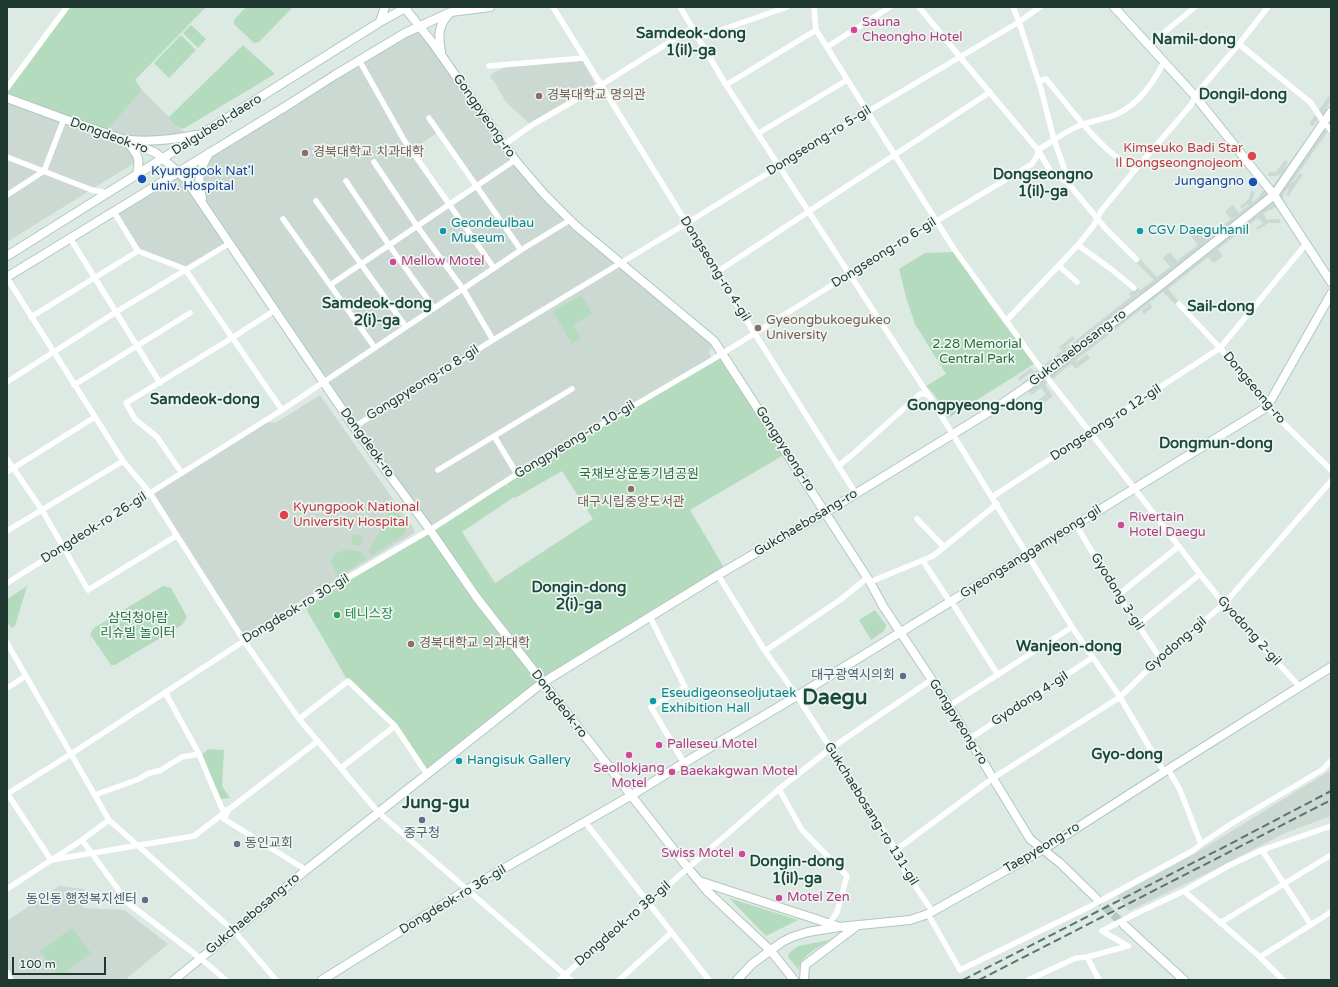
<!DOCTYPE html>
<meta charset="utf-8">
<style>
body{margin:0}
#map{position:relative;width:1338px;height:987px;overflow:hidden;background:#dde9e3;font-family:"Varela Round",sans-serif}
canvas{display:block}
.frame{position:absolute;inset:0;border:8px solid #1f3830;pointer-events:none}
.scale{position:absolute;left:12px;top:957px;width:94px;height:18px;box-sizing:border-box;border:2px solid #1f3830;border-top:0;padding-left:5px;font-size:12px;line-height:14px;white-space:nowrap;color:#1f3830;-webkit-text-stroke:3px #edf6f1;paint-order:stroke}
</style>
<div id="map">
<canvas width="1338" height="987"></canvas>
<div class="frame"></div>
<div class="scale">100 m</div>
</div>
<script>
const context = document.querySelector('canvas').getContext('2d');
context.lineJoin = 'round';
function paint(path, color) {
  context.fillStyle = color;
  context.fill(path, 'evenodd');
}
function stroke(path, color, width, dash) {
  context.strokeStyle = color;
  context.lineWidth = width;
  context.lineCap = dash ? 'butt' : 'round';
  context.setLineDash(dash || []);
  context.stroke(path);
}
function label(font, color, halo, rows, align = 'center') {
  context.font = font + ' "Varela Round","Noto Sans KR",sans-serif';
  context.lineWidth = 3.5;
  context.setLineDash([]);
  context.textBaseline = 'middle';
  context.strokeStyle = halo;
  context.fillStyle = color;
  for (const [text, x, y, turn = 0] of rows) {
    context.save();
    context.translate(x, y);
    context.rotate((+turn || 0) * Math.PI / 180);
    context.textAlign = isNaN(turn) ? turn : align;
    if (halo) context.strokeText(text, 0, 0);
    context.fillText(text, 0, 0);
    context.restore();
  }
}
paint(new Path2D(`
 M420 26 544 194 713 344 709 352 712 360 430 530 230 243 185 269 138 251 114 212 178 172 203 202 200 188 209 153ZM438 132 476 186 449 204 411 151Z
 M582 60 595 84 530 124 506 102 494 81 490 77 493 73 506 67Z
 M142 90 188 136 125 140 139 160 7 242V93L127 105Z
 M1329 96 1331 98V101L1326 108 1327 109 1331 105V127L1292 182 1293 183 1300 173 1303 175 1290 193V196H1286L1289 189 1288 188 1284 193 1283 198 1273 209 1269 210 1263 214 1267 220 1280 219V223H1268L1258 230 1256 228 1263 223 1258 218 1218 249 1223 256 1214 263 1208 257 1168 289 1180 303 1177 306 1163 292 1149 303 1153 307 1144 314 1142 310 1148 306 1147 305 1076 360 1077 362 1087 354 1090 358 1076 369 1071 364 1045 385 1053 396 1040 406 1037 401 1046 394 1041 388 1031 395 1022 383 1031 375 1030 373 1020 381 1018 378 1031 368 1035 372 1062 351 1059 347 1073 336 1075 339 1065 347 1066 348 1137 292 1131 296 1129 294 1137 287 1140 290 1154 280 1137 263 1141 260 1157 277 1170 267 1163 258 1170 252 1177 261 1198 245 1189 233 1198 226 1208 238 1231 219 1225 211 1233 205 1239 213 1249 205 1248 204 1242 209 1240 207 1249 199 1251 191 1255 192 1252 201 1253 202 1259 197 1260 194 1268 186H1273L1281 174 1276 176H1268L1269 172H1276L1285 160 1288 162 1284 169H1285L1323 115 1322 114 1313 126 1309 124Z
 M320 395 414 529V533L239 638 152 497 154 491 267 422 275 423Z
 M1331 770V816L1285 833 1218 868 1129 911 1117 896 1206 847Z
 M59 886 84 889 83 908 124 910 168 944 125 980H9L7 976V921Z`), '#cbd9d2');
paint(new Path2D(`
 M67 7H206L135 80 142 90 105 132 7 98V88Z
 M246 7H293L259 42 254 43 234 24V20Z
 M191 25 206 39 198 48 183 33Z
 M181 35 196 50 169 78 154 63Z
 M243 45 275 74 183 129 175 125 168 118Z
 M954 252 988 302 1034 364 950 417 947 416 934 394 926 386 946 374 915 324 906 297 899 269 925 253Z
 M581 295 592 313 573 325 581 338 572 344 553 312Z
 M723 353 787 453 690 510 726 571 542 683 427 774 395 726 348 681 303 604 504 482 511 492 505 481ZM562 471 593 519 495 583 462 532 514 497 515 498Z
 M394 508 406 524 405 534 372 555 369 551 390 512Z
 M351.5 540a5.5 5.5 0 1 1 11 0a5.5 5.5 0 1 1-11 0Z
 M347 549 359 551 367 558 338 577 331 561 334 554Z
 M27 586 15 626 11 628 7 621V599Z
 M163 586 171 588 187 617 182 625 115 665H111L90 634 94 628Z
 M875 610 886 625 884 631 871 640 859 620Z
 M209 749 224 750 222 786 230 798 221 799 200 756Z
 M729 898 798 920 766 936Z
 M72 928 91 953 59 977 40 951Z
 M830 940C819 948 799 956 799 970L788 957 789 953 798 946Z`), '#b5dbbe');
stroke(new Path2D(`
 M1096 898 1124 925`), '#b7c6bf', 8, [8, 4]);
const secondary = new Path2D(`
 M404 7 432 42 515 160 544 194 575 225 714 341 870 582 883 606 949 706 1030 839 1060 863 1096 898
 M1114 7 1195 96 1274 195 1331 282
 M380 22 385 7
 M441 52C438 36 438 24 450 13
 M7 98 64 119 125 140 156 153 185 178 354 427 430 530 477 598 688 868 707 891 771 951 794 980
 M130 140C152 142 176 139 196 135
 M127 142C137 154 141 157 137 174
 M202 198C197 177 199 172 209 153
 M7 256 380 22 407 7
 M7 277 288 105 335 75 405 33 451 12 490 7
 M699 881 837 926
 M1124 925 1184 980
 M174 980 234 931 306 870 542 683 718 575 826 512 997 407 1045 374 1157 288 1274 195 1331 112
 M322 980 468 889 632 795 684 763 797 696 1267 407 1331 294
 M737 980 752 964 782 942 792 937 808 932 839 927 910 920 928 914 1044 849 1164 772 1331 667
 M804 980 805 965 858 925`);
stroke(secondary, '#b0c8bf', 10);
stroke(new Path2D(`
 M553 7 755 334 856 494
 M680 7 726 85 931 399 1072 627 1120 697 1164 772
 M814 7 816 30 954 249 1052 384 1134 488 1200 574 1224 604 1299 686
 M919 7 960 57 1038 150 1051 172 1067 182
 M1013 7 1019 22 1041 89 1054 140 1063 165 1067 182 1106 229 1136 259
 M698 38 787 7
 M1239 44 1311 103 1324 123 1331 130
 M1149 45 1195 7
 M827 47 890 7
 M359 60 404 140 494 268
 M489 66 584 58
 M1039 81 1046 79C1066 103 1090 136 1114 155 1121 160 1128 165 1135 170
 M726 85 816 30
 M7 88 67 7
 M429 118 521 250
 M759 133 847 80
 M505 144 532 125 601 85 692 28
 M7 157 92 190 107 193
 M374 162 417 226 463 289 493 340
 M346 181 389 245 434 308
 M7 195 44 171 64 119
 M316 201 406 327
 M114 212 138 251 185 269 282 410
 M283 219 375 348
 M70 238 160 383
 M1078 245 1111 269 1134 288
 M1059 266 1077 282
 M717 272 990 92
 M7 278 123 461 150 493 244 641 299 719 378 812 571 980
 M330 285 515 160
 M1179 304 1220 348 1267 407 1331 470
 M31 317 138 251
 M1006 321 1078 245 1094 225 1101 211 1135 170 1191 105 1197 93 1239 44 1268 7
 M7 382 116 312 230 243
 M74 385 190 313
 M354 427 493 340 687 223 867 112 1019 22 1040 7
 M494 436 517 474
 M7 459 42 510 88 590 176 536
 M838 466 852 455 920 394H927
 M438 470 572 389
 M7 472 95 417
 M181 472 157 437 135 419 126 403 232 338 275 310
 M992 497 1220 348 1306 244
 M917 519 944 547
 M1076 525 1118 595 1160 658
 M7 531 123 461
 M923 561 950 602
 M718 575 765 651
 M867 578 840 600 765 651 797 696 896 850 895 856 932 911
 M870 582 933 556 997 504
 M7 583 282 410 521 250 570 220
 M1118 595 1179 546
 M951 601 998 675
 M650 617 685 687 651 707 684 763
 M1138 625 1200 574
 M7 643 109 820 234 931 276 980
 M7 688 26 676
 M165 692 199 754 222 809 228 811
 M949 706 1072 627
 M299 719 348 681 395 726 427 774
 M969 739 1092 658
 M341 768 395 726
 M779 789 802 830 847 876 837 912 829 924
 M7 793 51 860 194 836 318 741
 M7 794 71 754 244 641 303 604 430 530 517 474 712 360 888 250 1032 164 1037 156 1038 150C1053 141 1068 129 1084 124 1095 120 1106 119 1117 114 1139 104 1153 83 1164 62
 M95 795 139 779 147 774 161 770 182 757 199 754
 M227 813 224 819 306 870
 M585 822 709 980
 M82 840 128 903 200 958 226 980
 M1201 844 1234 822 1322 770 1331 761
 M896 850 993 778 1120 697 1160 658 1224 604 1331 481
 M1262 850 1311 925
 M7 889 82 840 109 820
 M1184 891 1260 957 1283 980
 M1113 894 1194 850 1201 844 1180 790 1168 769
 M1137 913 1184 891 1230 865 1262 850 1331 826
 M928 914 960 970 1087 908
 M1220 923 1331 855
 M1102 931 1128 946
 M1087 957 1099 980
 M1260 957 1331 912
 M7 972 11 980
 M559 980 779 789 830 749 931 680
 M619 980 671 933
 M1028 980 1076 958 1087 957 1128 946`), '#fff', 5.5);
stroke(secondary, '#fff', 8);
stroke(new Path2D(`
 M963 980 1228 845 1331 791
 M979 980 1331 800`), '#59746c', 2, [8, 4]);
stroke(new Path2D(`
 M1087 908 1113 894
 M1102 931 1137 913`), '#fff', 5.5);
for (const [x, y, r, color] of [
 [854,30,4,"#d1479c"],
 [539,96,4,"#8d6e63"],
 [305,153,4,"#8d6e63"],
 [1252,156,5,"#e0444e"],
 [142,179,5,"#1a4fb4"],
 [1253,182,5,"#1a4fb4"],
 [443,231,4,"#0f9aa8"],
 [1140,231,4,"#0f9aa8"],
 [393,262,4,"#d1479c"],
 [758,328,4,"#8d6e63"],
 [631,489,4,"#8d6e63"],
 [284,515,5,"#e0444e"],
 [1121,525,4,"#d1479c"],
 [337,615,4,"#2e9e5b"],
 [411,644,4,"#8d6e63"],
 [903,676,4,"#5c6f8a"],
 [653,701,4,"#0f9aa8"],
 [659,745,4,"#d1479c"],
 [629,755,4,"#d1479c"],
 [459,761,4,"#0f9aa8"],
 [672,772,4,"#d1479c"],
 [422,820,4,"#5c6f8a"],
 [237,844,4,"#6b7280"],
 [742,854,4,"#d1479c"],
 [779,898,4,"#d1479c"],
 [145,900,4,"#5c6f8a"]
]) {
  const dot = new Path2D();
  dot.arc(x, y, r, 0, 2 * Math.PI);
  context.fillStyle = color;
  context.fill(dot);
  stroke(dot, '#edf6f1', 1.5);
}
label('13px', '#b23c85', '#edf6f1', [
 ["Sauna",862,23],
 ["Cheongho Hotel",862,38],
 ["Mellow Motel",401,262],
 ["Rivertain",1129,518],
 ["Hotel Daegu",1129,533],
 ["Palleseu Motel",667,745],
 ["Seollokjang",629,769,"center"],
 ["Motel",629,784,"center"],
 ["Baekakgwan Motel",680,772],
 ["Swiss Motel",734,854,"right"],
 ["Motel Zen",787,898]
], 'left');
label('13px', '#785e54', '#edf6f1', [
 ["경북대학교 명의관",547,96],
 ["경북대학교 치과대학",313,153],
 ["Gyeongbukoegukeo",766,321],
 ["University",766,336],
 ["대구시립중앙도서관",631,503,"center"],
 ["경북대학교 의과대학",419,644]
], 'left');
label('13px', '#1f3830', '#edf6f1', [
 ["Gongpyeong-ro",484,116,55],
 ["Dalgubeol-daero",217,125,-32],
 ["Dongdeok-ro",109,136,20],
 ["Dongseong-ro 5-gil",819,141,-32],
 ["Dongseong-ro 6-gil",884,253,-32],
 ["Dongseong-ro 4-gil",715,269,58],
 ["Gukchaebosang-ro",1078,348,-37],
 ["Gongpyeong-ro 8-gil",423,383,-32],
 ["Dongseong-ro",1254,388,50],
 ["Dongseong-ro 12-gil",1106,423,-33],
 ["Gongpyeong-ro 10-gil",575,440,-31],
 ["Dongdeok-ro",367,443,54],
 ["Gongpyeong-ro",785,449,57],
 ["Gukchaebosang-ro",806,523,-31],
 ["Dongdeok-ro 26-gil",94,528,-32],
 ["Gyeongsanggamyeong-gil",1031,552,-32],
 ["Gyodong 3-gil",1117,592,58],
 ["Dongdeok-ro 30-gil",296,609,-31],
 ["Gyodong 2-gil",1249,631,48],
 ["Gyodong-gil",1176,645,-41],
 ["Gyodong 4-gil",1030,699,-33],
 ["Dongdeok-ro",559,704,52],
 ["Gongpyeong-ro",958,722,58],
 ["Gukchaebosang-ro 131-gil",871,814,58],
 ["Taepyeong-ro",1042,848,-31],
 ["Dongdeok-ro 36-gil",453,900,-31],
 ["Gukchaebosang-ro",253,914,-40],
 ["Dongdeok-ro 38-gil",623,924,-41]
]);
label('13px', '#be3a42', '#edf6f1', [
 ["Kimseuko Badi Star",1243,149],
 ["Il Dongseongnojeom",1243,164],
 ["Kyungpook National",293,508,"left"],
 ["University Hospital",293,523,"left"]
], 'right');
label('13px', '#164399', '#edf6f1', [
 ["Kyungpook Nat'l",151,172],
 ["univ. Hospital",151,187],
 ["Jungangno",1244,182,"right"]
], 'left');
label('13px', '#0d838f', '#edf6f1', [
 ["Geondeulbau",451,224],
 ["Museum",451,239],
 ["CGV Daeguhanil",1148,231],
 ["Eseudigeonseoljutaek",661,694],
 ["Exhibition Hall",661,709],
 ["Hangisuk Gallery",467,761]
], 'left');
label('13px', '#2a6e42', '#edf6f1', [
 ["2.28 Memorial",977,345],
 ["Central Park",977,360],
 ["국채보상운동기념공원",639,475],
 ["삼덕청아람",138,619],
 ["리슈빌 놀이터",138,634]
]);
label('13px', '#27864d', '#edf6f1', [
 ["테니스장",345,615]
], 'left');
label('13px', '#4e5e75', '#edf6f1', [
 ["대구광역시의회",895,676],
 ["중구청",422,834,"center"],
 ["동인동 행정복지센터",137,900]
], 'right');
label('13px', '#5b616d', '#edf6f1', [
 ["동인교회",245,844]
], 'left');
label('bold 15px', '#1c493d', '#edf6f1', [
 ["Samdeok-dong",691,34],
 ["1(il)-ga",691,51],
 ["Namil-dong",1194,40],
 ["Dongil-dong",1243,95],
 ["Dongseongno",1043,175],
 ["1(il)-ga",1043,192],
 ["Samdeok-dong",377,304],
 ["2(i)-ga",377,321],
 ["Sail-dong",1221,307],
 ["Samdeok-dong",205,400],
 ["Gongpyeong-dong",975,406],
 ["Dongmun-dong",1216,444],
 ["Dongin-dong",579,588],
 ["2(i)-ga",579,605],
 ["Wanjeon-dong",1069,647],
 ["Gyo-dong",1127,755],
 ["Dongin-dong",797,862],
 ["1(il)-ga",797,879]
]);
label('bold 17px', '#1c493d', '#edf6f1', [
 ["Jung-gu",436,804]
]);
label('bold 21px', '#1c493d', '#edf6f1', [
 ["Daegu",835,698]
]);
</script>
